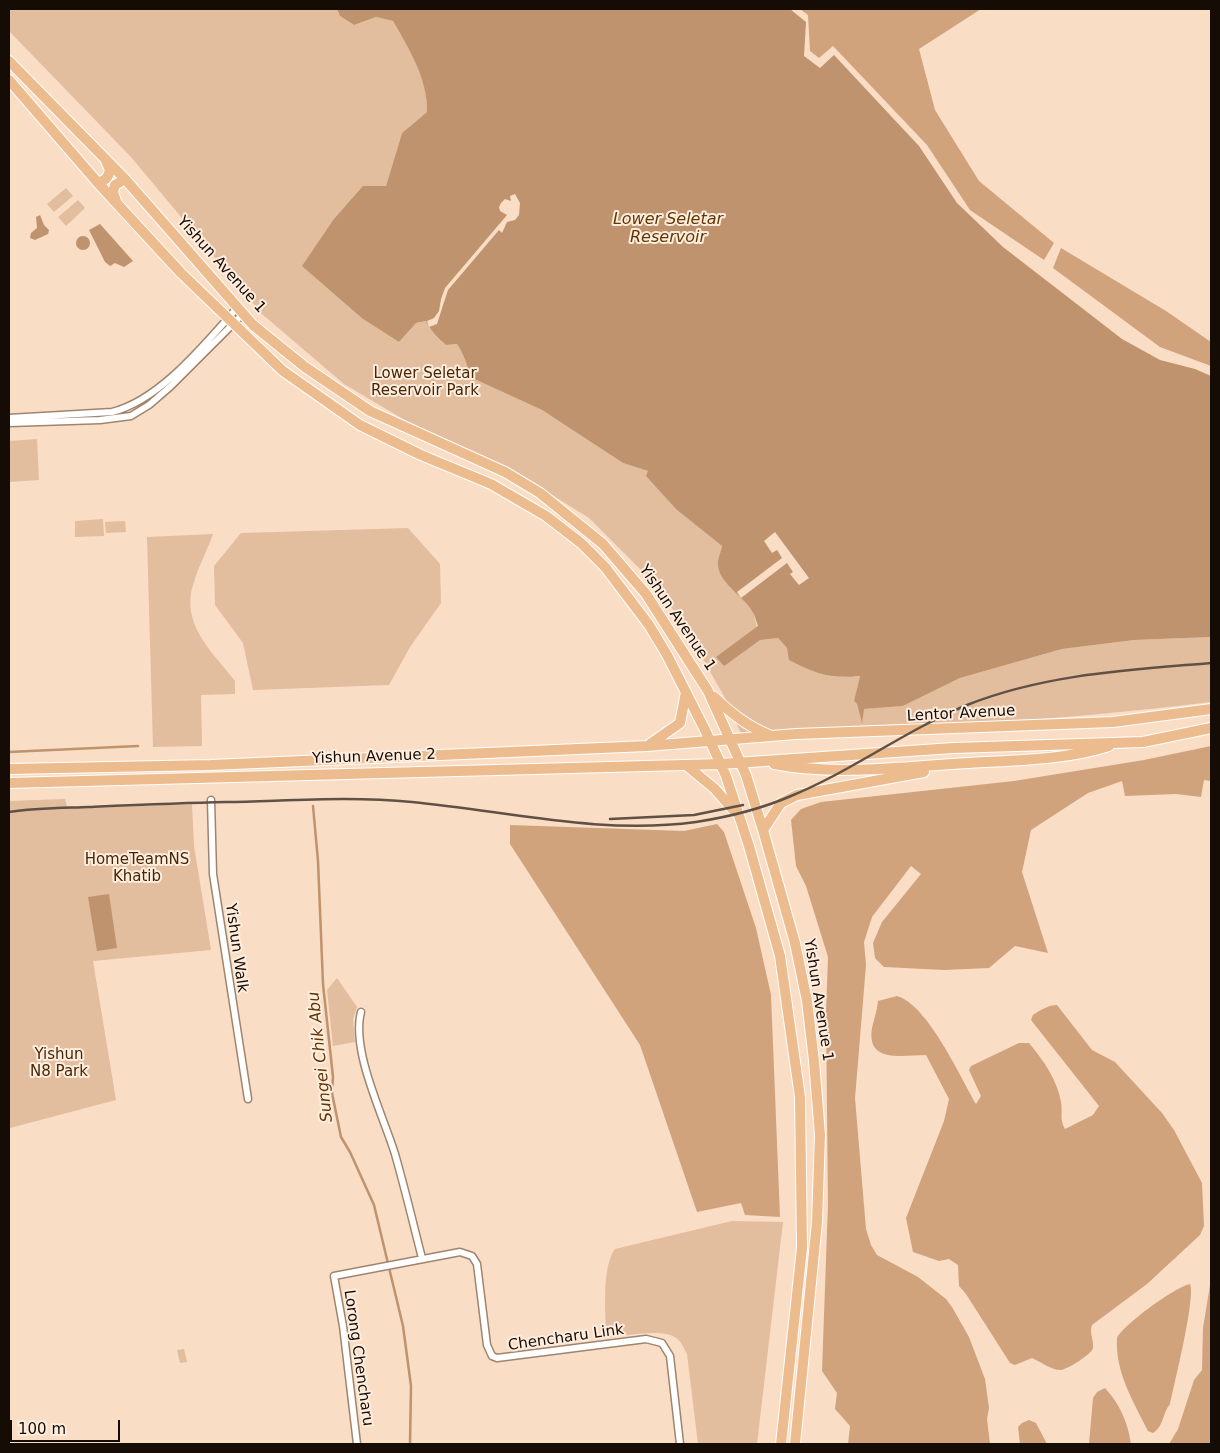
<!DOCTYPE html>
<style>
body{margin:0}
#map{position:relative;width:1220px;height:1453px;overflow:hidden;background:#faddc5;font-family:"DejaVu Sans",sans-serif}
canvas{display:block}
.frame{position:absolute;inset:0;border:10px solid #150c05;pointer-events:none}
.scale{position:absolute;left:10px;top:1420px;width:110px;height:22px;box-sizing:border-box;border:2px solid #150c05;border-top:0;padding-left:6px;font-size:15px;line-height:18px;white-space:nowrap;color:#150c05;-webkit-text-stroke:4px #ffedde;paint-order:stroke}
</style>
<div id="map">
<canvas width="1220" height="1453"></canvas>
<div class="frame"></div>
<div class="scale">100 m</div>
</div>
<script>
const context = document.querySelector('canvas').getContext('2d');
context.lineJoin = 'round';
function paint(path, color) {
  context.fillStyle = color;
  context.fill(path, 'evenodd');
}
function stroke(path, color, width, dash) {
  context.strokeStyle = color;
  context.lineWidth = width;
  context.lineCap = dash ? 'butt' : 'round';
  context.setLineDash(dash || []);
  context.stroke(path);
}
function label(font, color, halo, rows, align = 'center') {
  context.font = font + ' "DejaVu Sans",sans-serif';
  context.lineWidth = 4;
  context.setLineDash([]);
  context.textBaseline = 'middle';
  context.strokeStyle = halo;
  context.fillStyle = color;
  for (const [text, x, y, turn = 0] of rows) {
    context.save();
    context.translate(x, y);
    context.rotate((+turn || 0) * Math.PI / 180);
    context.textAlign = isNaN(turn) ? turn : align;
    if (halo) context.strokeText(text, 0, 0);
    context.fillText(text, 0, 0);
    context.restore();
  }
}
paint(new Path2D(`
 M9 9H337L340 16 354 25 376 17 393 21C409 49 429 79 427 112L402 133 386 186 363 319 399 342 416 323 427 321C431 331 438 338 446 345L457 344C462 351 469 368 470 377L542 410 623 463 648 471 677 510 722 546 718 563 730 588 737 592 753 611 760 640 778 638 787 648 790 660C816 674 830 679 860 676L854 701 857 704 862 722 863 709 903 706 960 678 1062 649 1134 640 1211 637V702C1055 721 899 730 742 736L725 698 681 620 646 575 589 518 541 488 403 419 344 384 262 314 131 157 9 31Z
 M66 188 73 196 54 212 47 204Z
 M78 200 85 208 66 226 58 217Z
 M37 439 39 480 9 482V441Z
 M103 519 104 536 75 537V521Z
 M125 521 126 532 106 533 105 522Z
 M408 528 440 564 441 603 410 647 389 685 253 690 243 643 215 605 214 566 241 533Z
 M213 534C206 554 195 573 191 593 185 629 215 655 235 681V694L201 695 202 746 153 747 147 537Z
 M65 799 67 806 86 808 192 804 194 846 211 950 93 961 116 1100 10 1128 9 801Z
 M337 978 357 1007 353 1019 355 1042 333 1046 327 990Z
 M732 1221 783 1222 757 1444H698L687 1354C684 1348 681 1341 676 1338 663 1328 623 1336 606 1338 606 1314 601 1268 615 1249Z
 M184 1349 187 1362 180 1363 177 1350Z`), '#e2bd9e');
paint(new Path2D(`
 M800 9H981L919 49 935 110 979 181 1054 243 1044 260 970 210 927 145 833 46 819 58 810 51 808 15Z
 M1061 248 1166 311 1211 342V366L1160 347 1053 268Z
 M1211 746V781L1204 780 1201 797 1176 794 1125 796 1122 781 1088 793 1031 830 1022 872 1048 953 1015 946 989 968 944 970 884 967 875 958 873 943 882 922 921 874 911 866 872 917 864 942 866 965 855 1098 866 1229 871 1245 877 1255 918 1277 946 1299 952 1307 969 1337 985 1379 989 1408 987 1419 990 1444H848L850 1426 835 1409 837 1393 822 1371 828 1204 826 1011 828 957 806 886 796 866 791 820 801 809 821 802 1014 781 1144 760Z
 M717 824 724 832 756 928 771 995 780 1217 745 1215 741 1203 697 1212 640 1045 510 844V825L684 831Z
 M897 996C927 1004 961 1078 976 1104L981 1096 969 1070 971 1066 1019 1043H1029C1043 1060 1057 1079 1061 1102 1063 1113 1059 1119 1065 1129L1093 1115 1099 1106 1031 1020 1033 1015C1040 1010 1049 1005 1057 1005L1092 1050 1115 1062 1162 1113 1174 1130 1202 1183 1204 1226 1200 1235 1147 1284 1092 1325C1089 1333 1094 1340 1093 1348 1092 1354 1068 1369 1061 1370 1051 1370 1041 1362 1032 1358L1015 1365 1010 1363 966 1294 959 1286 958 1265 949 1259 939 1261 913 1252 906 1218 944 1121 949 1099 926 1055C903 1055 866 1064 872 1028 874 1019 877 1011 878 1001Z
 M1211 1279V1444H1169L1178 1429 1194 1380 1202 1370 1203 1328Z
 M1190 1284C1196 1297 1174 1385 1170 1404 1162 1414 1164 1426 1153 1433L1148 1431C1133 1401 1115 1372 1117 1338 1123 1325 1175 1287 1190 1284Z
 M1105 1388C1120 1404 1128 1423 1131 1444H1089L1093 1398 1097 1392Z
 M1029 1420 1036 1423 1047 1444H1020L1018 1427 1022 1423Z`), '#d0a37c');
paint(new Path2D(`
 M337 9H790L806 22 804 56 820 68 834 55 919 146 957 203 1003 247 1122 339 1160 360 1195 369 1211 376V637L1134 640 1062 649 960 678 903 706 864 709 862 723 857 704 854 701 860 676C830 679 816 674 789 660L787 648 778 638 760 640 724 666 716 657 758 626C756 621 755 615 752 611 743 595 716 582 718 561 719 556 721 551 722 546L677 510 646 476 648 471 623 463 542 410 470 377C469 368 462 351 457 344L446 345C438 338 431 331 426 321L416 323 399 342 363 319 302 266 334 219 363 186H386L402 133 427 112C428 79 409 49 393 21L376 17 354 25 340 16Z
 M40 215 44 225 49 230 48 234 35 240 30 238 31 233 37 228 36 217Z
 M100 224 133 261 124 267 115 263 110 266 105 262 89 230Z
 M76 243a7 7 0 1 1 14 0a7 7 0 1 1-14 0Z
 M109 894 117 948 97 951 88 897Z`), '#bf936d');
paint(new Path2D(`
 M515 194 520 203 519 215 515 220 507 222 502 233 499 230 448 290 437 324 429 327 427 321 434 318 439 311 441 299 445 288 507 215 500 211 499 207 501 203 505 199 511 201 510 196Z
 M775 532 809 578 799 585 790 574 793 572 787 563 741 598 737 592 782 558 777 550 772 553 764 541Z`), '#faddc5');
stroke(new Path2D(`
 M9 752 138 746
 M313 806 318 861 323 984 333 1077 332 1093 341 1137 350 1152 374 1205 403 1326 411 1386 410 1444`), '#bf936d', 2.5);
const street = new Path2D(`
 M9 418 112 412C160 400 204 345 237 308
 M9 423 100 420 131 416 149 405 171 386 243 314
 M211 800 213 874 248 1099
 M361 1012C351 1051 383 1115 395 1154 405 1189 413 1223 422 1258
 M357 1444 343 1326 334 1276 460 1252 472 1256 477 1264 487 1345 492 1356 497 1358 646 1339 662 1343 670 1356 680 1444`);
const primary = new Path2D(`
 M9 61 125 179 253 325 305 367 370 411 505 472 540 493 603 544 646 594 708 691 746 775 763 830 795 943 807 1001 814 1061 820 1135 817 1222 795 1444
 M9 80 98 183 181 273 283 371 360 425 421 455 491 484 546 516 581 543 605 567 649 625 667 655 706 732 726 776 749 846 780 956 800 1097 802 1248 781 1444
 M98 183C106 180 108 178 110 170L106 161
 M116 201 113 192 115 185 125 179
 M714 697C731 713 747 726 769 735
 M650 744 680 723 686 692
 M774 764C832 775 893 768 952 764 1004 760 1059 762 1109 746
 M686 765 715 789 735 812
 M9 769 211 765 647 746 796 734 1113 722 1211 709
 M9 783 721 764 953 748 1143 742 1211 728
 M763 830 781 803 797 795 924 772`);
stroke(street, '#9f856e', 9);
stroke(primary, '#fff', 12);
stroke(street, '#fff', 6);
stroke(primary, '#ecbc8e', 10);
stroke(new Path2D(`
 M9 812C35 808 63 808 89 807 135 805 180 803 226 802 287 801 350 796 412 802 507 811 599 835 696 822 728 817 761 809 791 796 852 771 906 730 967 705 1045 674 1129 670 1211 663
 M610 819 694 815 743 805`), '#615144', 2.5);
label('15px', '#150c05', '#ffedde', [
 ["Yishun Avenue 1",221,265,48],
 ["Yishun Avenue 1",677,618,56],
 ["Lentor Avenue",961,714,-3],
 ["Yishun Avenue 2",374,757,-2],
 ["Yishun Walk",236,948,82],
 ["Yishun Avenue 1",818,1000,81],
 ["Chencharu Link",566,1338,-8],
 ["Lorong Chencharu",358,1358,82]
]);
label('15px', '#452707', '#ffedde', [
 ["Lower Seletar",425,374],
 ["Reservoir Park",425,391],
 ["HomeTeamNS",137,860],
 ["Khatib",137,877],
 ["Yishun",59,1055],
 ["N8 Park",59,1072]
]);
label('italic 16px', '#613604', '#ffedde', [
 ["Lower Seletar",668,220],
 ["Reservoir",668,238],
 ["Sungei Chik Abu",321,1057,-96]
]);
</script>
